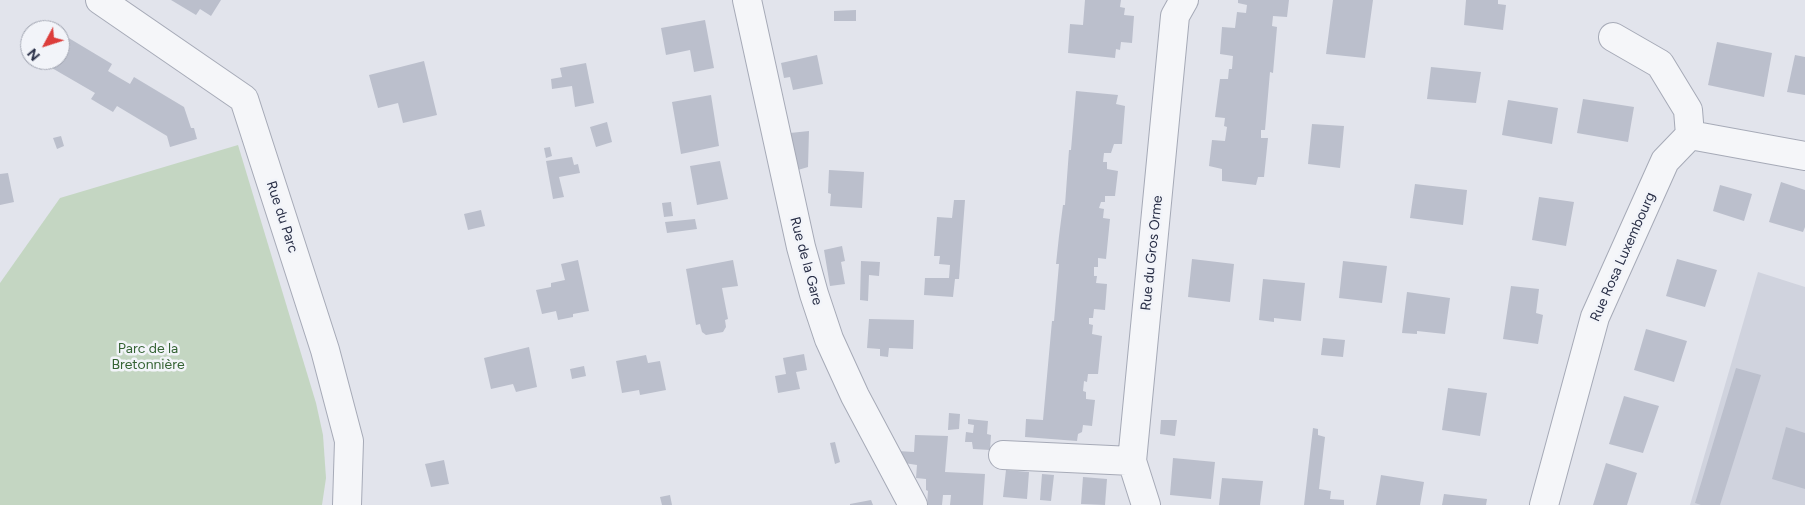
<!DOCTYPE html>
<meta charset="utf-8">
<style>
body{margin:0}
#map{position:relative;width:1805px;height:505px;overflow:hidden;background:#e2e4ec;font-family:Figtree,sans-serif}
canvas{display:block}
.north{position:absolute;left:20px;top:20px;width:50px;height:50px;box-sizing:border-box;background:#f2f4f9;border:1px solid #a1a5b1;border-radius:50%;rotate:230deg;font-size:14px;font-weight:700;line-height:20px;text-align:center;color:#282e46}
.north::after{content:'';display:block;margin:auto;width:18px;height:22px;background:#dc3d3b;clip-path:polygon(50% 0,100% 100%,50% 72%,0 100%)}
</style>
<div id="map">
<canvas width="1805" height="505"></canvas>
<div class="north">N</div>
</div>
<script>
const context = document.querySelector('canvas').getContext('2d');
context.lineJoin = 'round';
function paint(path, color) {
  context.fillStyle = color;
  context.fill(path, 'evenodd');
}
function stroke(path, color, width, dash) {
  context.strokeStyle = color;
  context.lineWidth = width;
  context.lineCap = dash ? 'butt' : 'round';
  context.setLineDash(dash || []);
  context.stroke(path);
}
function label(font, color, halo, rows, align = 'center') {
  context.font = font + ' Figtree,sans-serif';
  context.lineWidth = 5;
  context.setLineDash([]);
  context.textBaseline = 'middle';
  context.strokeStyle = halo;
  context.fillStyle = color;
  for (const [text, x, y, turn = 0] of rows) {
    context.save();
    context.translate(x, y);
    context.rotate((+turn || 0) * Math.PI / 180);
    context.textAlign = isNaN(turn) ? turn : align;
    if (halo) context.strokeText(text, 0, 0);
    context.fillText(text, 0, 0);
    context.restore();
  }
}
paint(new Path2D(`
 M1758 272 1805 287V505H1690Z`), '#d0d3de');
paint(new Path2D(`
 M238 145 316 403 323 435 326 478 322 505H0V283L60 198Z`), '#c4d6c2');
paint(new Path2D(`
 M171 0H221L211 16 200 9 196 15Z
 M1085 0H1121L1120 7 1125 8 1124 15 1134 16 1132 43 1121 42 1120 50 1116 49 1115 58 1068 53 1070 24 1083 25Z
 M1238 0H1289L1287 17 1273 16 1272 26 1277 27 1273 73 1270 72 1265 130H1261V138H1268L1264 177H1258L1256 185 1222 181V169L1209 166 1212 140 1225 141 1227 127 1224 126 1225 118 1215 117 1220 79H1228L1229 69H1232L1233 56 1220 54 1222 27 1235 28 1237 12 1246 13 1247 5 1238 3Z
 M1333 0H1373L1365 58 1326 54Z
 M1466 0H1498V4L1506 5 1503 30 1464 25Z
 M856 10V21H834V11Z
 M705 20 714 68 694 72 690 50 666 55 661 28Z
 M62 34 112 64 108 71 118 77 130 84 134 77 184 107 191 128H194L197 139 170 147 167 136 117 106 113 112 101 105 91 99 95 93 45 64 41 70 30 63 31 60H60V39Z
 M1717 42 1772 53 1764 97 1708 85Z
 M817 55 823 84 793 90 790 77 784 78 781 63Z
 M1795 55 1805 57V95L1787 92Z
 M424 61 437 115 403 123 398 103 378 108 369 75Z
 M586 63 594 103 575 107 572 86 552 89 551 79 562 77 560 68Z
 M1431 67 1481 72 1476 103 1427 99Z
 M1076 91 1118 95 1116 104 1125 106 1122 144H1114L1111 153H1104L1103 162H1107V169L1118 171 1115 196H1105V202H1101L1099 208 1104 209 1103 218 1110 219 1106 259 1098 258V267H1094V276H1097L1096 283 1107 284 1105 310 1094 309 1093 318H1089V324L1093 325 1092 334 1102 336 1098 374H1088L1087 382 1084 381 1083 391 1086 392V399L1095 400 1092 426 1083 425 1082 432 1078 434 1077 441 1025 437 1026 419 1043 420 1052 321H1054L1059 264H1056L1059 236 1063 205H1065L1069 150H1071Z
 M711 95 719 146 681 154 672 102Z
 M1583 99 1634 107 1628 142 1577 133Z
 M1508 100 1558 108 1552 144 1502 135Z
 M607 122 612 142 596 147 590 127Z
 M1312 124 1344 126 1340 168 1308 164Z
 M809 131 808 167 798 170 790 133Z
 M61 136 64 146 57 149 53 138Z
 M550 147 552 156 546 158 544 148Z
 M572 157 574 165 578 164 580 173 559 177 564 197 553 199 546 161Z
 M720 161 728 199 697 205 690 166Z
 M829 170 864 172 862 208 830 206 831 194 828 193Z
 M8 173 14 202 0 205V174Z
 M1781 182 1805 190V227L1803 232 1769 222Z
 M1415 184 1467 190 1463 225 1410 218Z
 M1720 185 1752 194 1744 221 1713 211Z
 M1539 197 1574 202 1566 246 1532 240Z
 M954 200H965L959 279H955L953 297 924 295 925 278H949L950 265 939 264 940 256H934L937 217 952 218Z
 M671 202 673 216 664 217 662 203Z
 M481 210 485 226 468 230 464 214Z
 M695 219 697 229 667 233 665 222Z
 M842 246 845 261 841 262 845 284 830 286 824 250Z
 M1192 259 1234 264 1230 302 1188 297Z
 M1677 259 1717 270 1705 307 1666 296Z
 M578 260 589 311 573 314V317L558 320 556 311 542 314 536 290 551 287V283L565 280 561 264Z
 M733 260 738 286 722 288 728 319 725 320 726 327 723 332 706 335 702 332 700 324 696 325 686 269Z
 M861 261 880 262 879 276 869 275 868 301 860 300Z
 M1343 261 1387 266 1382 303 1339 298Z
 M1263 279 1305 283 1301 321 1274 318V322L1259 320Z
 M1511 286 1539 289 1536 313 1543 315 1538 344 1503 339Z
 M1407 292 1450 298 1445 334 1417 331V334L1402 333Z
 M869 319 914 320 913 349 889 348 888 357 880 356V349L867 348Z
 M1646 329 1687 341 1674 382 1634 370Z
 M1323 338 1345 340 1343 357 1321 355Z
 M529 347 537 387 516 392 513 384 491 389 484 358Z
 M804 354 807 370 796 372 800 389 778 393 775 376 786 374 783 358Z
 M646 355 648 363 660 361 666 390 640 395 639 390 622 393 616 361Z
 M584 366 586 376 572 379 570 369Z
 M1736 368 1761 375 1720 505H1701L1695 503Z
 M1448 388 1487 393 1480 436 1442 430Z
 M1624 396 1659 406 1643 453 1609 444Z
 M949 413 960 414 959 429 948 430Z
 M968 419 988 421 987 434 991 435 990 450 973 449 972 442H965L966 432 973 433 974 425 968 424Z
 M1161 420H1177L1175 436 1160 434Z
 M1786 427 1805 433V489L1772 479Z
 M1313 428 1318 429V435L1325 437 1319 489 1331 491 1330 499 1344 500V505H1304Z
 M915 435 948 436 945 472 985 474 983 505H950L951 495H943L942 505H927L928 491 926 490V479L916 478 917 465 904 463 898 451 914 452Z
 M835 442 840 462 835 464 830 443Z
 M1173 458 1215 462 1211 499 1170 495Z
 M444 460 449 484 431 487 425 464Z
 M1606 463 1637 473 1627 505H1593Z
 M1006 470 1029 472 1027 499 1003 497Z
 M1042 474 1054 475 1051 501 1040 500Z
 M1381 475 1424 482 1420 505H1376Z
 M1083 477 1107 479 1105 505 1081 504Z
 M1222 478 1263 481 1260 505H1219Z
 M1444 494 1487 499 1486 505H1442Z
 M670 495 672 505H662L660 497Z
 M871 500 873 505H850V504Z`), '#bbbfcc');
const minor = new Path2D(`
 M100 0 244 99 325 350 349 441 347 505
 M747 0 801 247 814 294 829 339 855 396 913 505
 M1613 37 1660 64 1688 110 1690 135
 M1690 135 1805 156
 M1003 455 1132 461
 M1146 505 1132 461 1175 16 1184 0
 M1544 505 1595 317 1665 161 1690 135`);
stroke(minor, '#a6aab7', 30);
stroke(minor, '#f5f6f9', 28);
label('14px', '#282e46', '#f2f4f9', [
 ["Rue du Parc",282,217,72],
 ["Rue du Gros Orme",1152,253,-84],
 ["Rue Rosa Luxembourg",1623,257,-66],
 ["Rue de la Gare",806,261,75]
]);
label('14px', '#356334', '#f2f4f9', [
 ["Parc de la",148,349],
 ["Bretonnière",148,365]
]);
</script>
